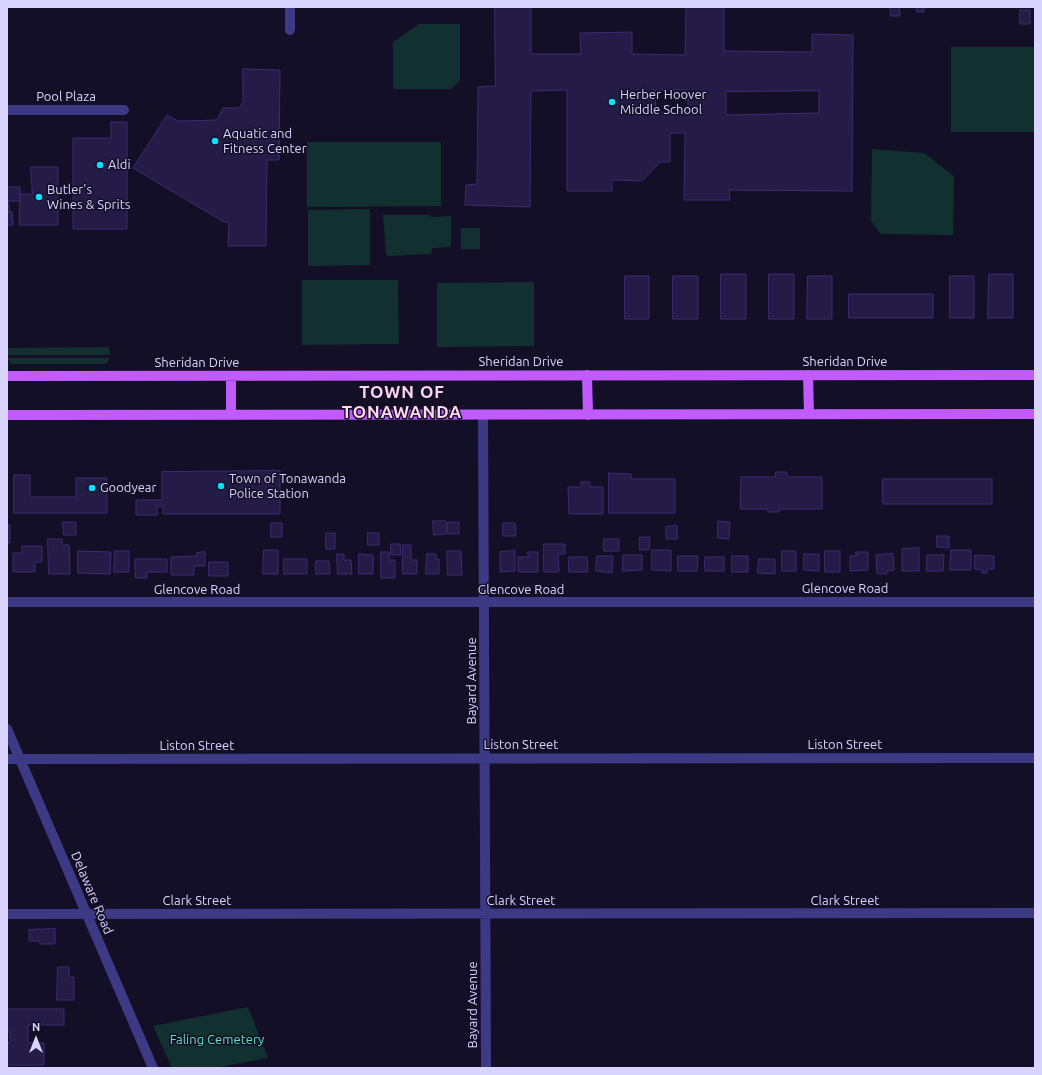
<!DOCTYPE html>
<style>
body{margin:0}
#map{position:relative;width:1042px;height:1075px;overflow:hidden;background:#130f26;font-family:Ubuntu,sans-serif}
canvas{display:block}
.frame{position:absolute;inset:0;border:8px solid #d9d4ff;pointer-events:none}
.north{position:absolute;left:16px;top:1019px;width:40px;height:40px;-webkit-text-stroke:3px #130f26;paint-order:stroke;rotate:0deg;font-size:11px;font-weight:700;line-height:16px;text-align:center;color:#d9d4ff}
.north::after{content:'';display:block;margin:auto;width:14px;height:18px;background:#d9d4ff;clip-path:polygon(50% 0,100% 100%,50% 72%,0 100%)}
</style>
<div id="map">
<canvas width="1042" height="1075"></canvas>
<div class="frame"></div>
<div class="north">N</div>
</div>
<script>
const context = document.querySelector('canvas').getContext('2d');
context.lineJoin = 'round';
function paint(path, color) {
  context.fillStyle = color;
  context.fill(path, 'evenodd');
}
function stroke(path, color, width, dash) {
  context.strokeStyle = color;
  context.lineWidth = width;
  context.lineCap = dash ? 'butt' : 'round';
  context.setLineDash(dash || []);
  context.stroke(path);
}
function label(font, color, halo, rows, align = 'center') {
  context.font = font + ' Ubuntu,sans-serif';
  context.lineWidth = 3;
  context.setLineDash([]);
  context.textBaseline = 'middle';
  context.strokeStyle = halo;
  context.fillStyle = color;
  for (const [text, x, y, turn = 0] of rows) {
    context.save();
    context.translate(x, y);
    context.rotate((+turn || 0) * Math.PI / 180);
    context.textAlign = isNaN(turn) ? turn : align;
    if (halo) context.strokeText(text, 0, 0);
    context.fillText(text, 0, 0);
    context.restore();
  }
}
paint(new Path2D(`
 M419 24H460V80L452 89H393V42Z
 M951 47H1035V132H951Z
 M307 142H441V206L307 207Z
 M872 149 924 153 954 176 953 235 881 234 871 221Z
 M370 209V265L308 266V210Z
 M383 215H431V217L451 216V247L432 248 431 254 389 256 386 254Z
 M461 228H480V249H461Z
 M302 280H398L399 344 302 345Z
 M534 282V346L437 347V283Z
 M109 347 110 355H7V348Z
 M7 358H110L108 361 105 364H11Z
 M248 1007 268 1058 214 1068H172L153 1026Z`), '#12302f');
const building = new Path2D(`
 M495 7H531V54H581L580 33 632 32V54L685 55 686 7H724V51L812 52V34L853 35 852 191 729 190 730 200H684L685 133H670V162H660L642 181 612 180V191H567V90L531 91 530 207 465 205 466 185 477 184 478 87 495 86ZM656 90H688V112H656ZM819 91V113L726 115V92Z
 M890 7H899L900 16H891Z
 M917 7H924V12H917Z
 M1020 10H1030V24H1020Z
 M243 69 280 70 279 160H267L266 246H228L229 223 224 222 133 168 167 115 178 121 217 120 223 108H239L243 102Z
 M111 122H127V229H73V138H111Z
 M31 167H58V225H19L20 194H32Z
 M7 187H20V201H7Z
 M7 201H8L10 212H7Z
 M12 212 13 225H7V213Z
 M721 274H746V319H721Z
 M769 274H794V319H769Z
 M989 274H1013V318H988Z
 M625 276H649V319H625Z
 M673 276H698V319H673Z
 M808 276H832V319H807Z
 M950 276H974V318H950Z
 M849 294H933V318H849Z
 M280 471V514H163V506H157V515H136V500H162V472Z
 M776 472H786L788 477H822V509H779V512H768V509H740L741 477H775Z
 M609 473 631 474V479H675V513H609Z
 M14 475H30V497H76V478H107V513H14Z
 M883 479H992V504H883Z
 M581 482H590V487H603V514H569L568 487H581Z
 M433 521H446V534L434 535Z
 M718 521 730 522 729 539 718 538Z
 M63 522H76V535H64Z
 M448 522H459V534H448Z
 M271 523H282V537H271Z
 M503 523H515L516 536H503Z
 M7 525H10V543H7Z
 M677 526V539H666V527Z
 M326 533H335V549H326Z
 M368 533H379V545H368Z
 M937 536H949V548L937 547Z
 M640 537H650L649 550H640Z
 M48 539H62V545H69L70 574H49Z
 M604 539H619V551H604Z
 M391 544H400L401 555H391Z
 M544 544H565V554H558L559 572H544Z
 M403 545H411V560H417V574H403Z
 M22 546H42V562H35V572H13V553H22Z
 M919 548V571H902V549Z
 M264 550H278V574H263Z
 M652 550H671V571L652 570Z
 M951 550H971V570H950Z
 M78 551 111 552 110 574 78 573Z
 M115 551H129V572H114Z
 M447 551H461L462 575H448Z
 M515 551V571L500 572V552Z
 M782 551H796V571H782Z
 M825 551H840V572H825Z
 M205 552V566H194V575H171V557L197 556V553Z
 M381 552H389V560H395V578H381Z
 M528 552H538V572H518V557H528Z
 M856 552H868V570L850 571V556H856Z
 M337 554H344V560H351L352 574H338Z
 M359 554 373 555V574H359Z
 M427 554H436V559H439V574H426Z
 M804 554H819V571L804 570Z
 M893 554 894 570 887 571V574H877L876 555Z
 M623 555H642V570L623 571Z
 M927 555H944L943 571H927Z
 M975 555 994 556V569H987V573H982V570L975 569Z
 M597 556H613L612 573 596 571Z
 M678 556H698L697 571H678Z
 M732 556H748V572H732Z
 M569 557H587L588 572H569Z
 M705 557H724V571H705Z
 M135 559H167V572H147V578H136Z
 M284 559H307V574H284Z
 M759 559H775V574L758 573Z
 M316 561H329L330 574H316Z
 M209 562H228V576H209Z
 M55 929V944H40V941H29V930Z
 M58 967H69V977H74V1000H57Z
 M7 1009H64V1025H28V1043H44V1065H7V1043H10V1032H7Z`);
paint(building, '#241b47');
stroke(building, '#3b2d73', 1);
stroke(new Path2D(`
 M290 30V7
 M7 110H124
 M483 415 486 1068
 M7 602H1035
 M7 759 1035 758
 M7 914 1035 913`), '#3d3a85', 10);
stroke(new Path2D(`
 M7 729 153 1068`), '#3d3a85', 10);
stroke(new Path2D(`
 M587 375 588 415
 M808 375 809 414
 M7 376 1035 375
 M231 376V415
 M7 415 1035 414`), '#c25bff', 10);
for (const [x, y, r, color] of [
 [612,102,4,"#00e5ff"],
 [215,141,4,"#00e5ff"],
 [100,165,4,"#00e5ff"],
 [39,197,4,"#00e5ff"],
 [221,486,4,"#00e5ff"],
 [92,488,4,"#00e5ff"]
]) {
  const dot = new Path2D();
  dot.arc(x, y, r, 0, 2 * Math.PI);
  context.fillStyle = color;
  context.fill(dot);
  stroke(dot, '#130f26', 1.5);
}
label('13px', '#d9d4ff', '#130f26', [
 ["Herber Hoover",620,95],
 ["Middle School",620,110],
 ["Aquatic and",223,134],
 ["Fitness Center",223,149],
 ["Aldi",108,165],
 ["Butler's",47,190],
 ["Wines & Sprits",47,205],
 ["Town of Tonawanda",229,479],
 ["Police Station",229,494],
 ["Goodyear",100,488]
], 'left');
label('13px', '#d9d4ff', '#130f26', [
 ["Pool Plaza",66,97],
 ["Sheridan Drive",521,362],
 ["Sheridan Drive",845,362],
 ["Sheridan Drive",197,363],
 ["Glencove Road",845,589],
 ["Glencove Road",197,590],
 ["Glencove Road",521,590],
 ["Bayard Avenue",472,681,-90],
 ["Liston Street",521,745],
 ["Liston Street",845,745],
 ["Liston Street",197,746],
 ["Delaware Road",92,893,67],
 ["Clark Street",197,901],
 ["Clark Street",521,901],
 ["Clark Street",845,901],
 ["Bayard Avenue",473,1005,-90]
]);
label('13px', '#5fe0c0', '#130f26', [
 ["Faling Cemetery",217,1040]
]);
context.letterSpacing = '1px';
label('bold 17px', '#ffd6f0', '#130f26', [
 ["TOWN OF",402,392],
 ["TONAWANDA",402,412]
]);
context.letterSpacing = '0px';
</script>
